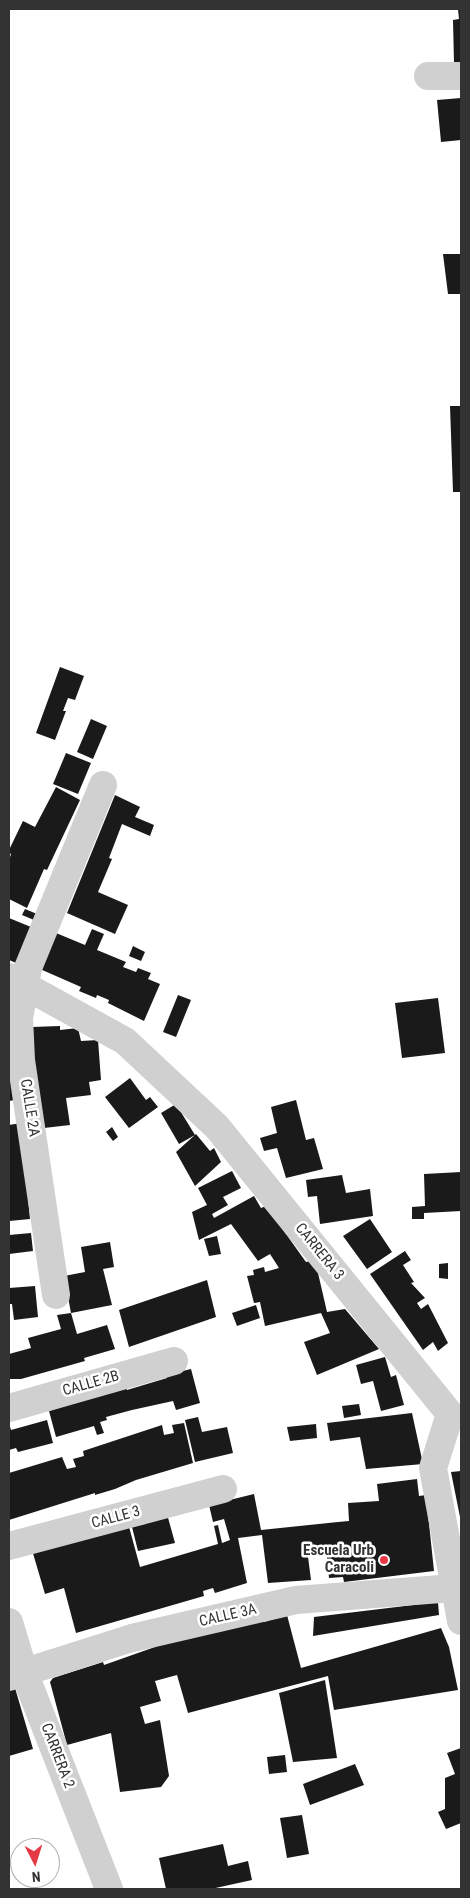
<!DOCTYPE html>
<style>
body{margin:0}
#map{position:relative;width:470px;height:1898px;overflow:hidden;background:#fff;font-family:"Roboto Condensed",sans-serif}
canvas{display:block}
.frame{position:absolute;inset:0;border:10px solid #333;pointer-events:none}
.north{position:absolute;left:10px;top:1838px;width:50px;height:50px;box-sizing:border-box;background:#fff;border:1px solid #adadad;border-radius:50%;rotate:175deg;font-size:14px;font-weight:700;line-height:20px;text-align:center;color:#333}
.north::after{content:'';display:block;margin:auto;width:18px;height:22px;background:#e63946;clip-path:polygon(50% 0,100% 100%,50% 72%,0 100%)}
</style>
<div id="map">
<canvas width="470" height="1898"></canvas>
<div class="frame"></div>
<div class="north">N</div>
</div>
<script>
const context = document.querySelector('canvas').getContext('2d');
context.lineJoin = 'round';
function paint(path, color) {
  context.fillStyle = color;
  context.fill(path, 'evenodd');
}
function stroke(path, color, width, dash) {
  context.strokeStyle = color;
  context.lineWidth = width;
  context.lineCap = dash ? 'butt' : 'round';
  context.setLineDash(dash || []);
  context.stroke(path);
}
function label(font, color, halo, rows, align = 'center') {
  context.font = font + ' "Roboto Condensed",sans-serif';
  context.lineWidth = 5;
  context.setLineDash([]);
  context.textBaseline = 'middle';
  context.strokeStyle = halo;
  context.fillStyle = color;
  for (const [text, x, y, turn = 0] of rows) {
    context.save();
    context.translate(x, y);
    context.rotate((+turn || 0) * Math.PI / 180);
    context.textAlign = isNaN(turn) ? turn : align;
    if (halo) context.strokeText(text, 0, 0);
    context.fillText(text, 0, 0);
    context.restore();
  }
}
paint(new Path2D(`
 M458 9H461V63H454L453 20 459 19Z
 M461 98V140L441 142 437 100Z
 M443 254H461V294H448Z
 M450 406H461V492H453Z
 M60 667 84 676 75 700 68 698 63 711H66L55 740 36 733Z
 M91 719 107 726 93 759 77 752Z
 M66 753 91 763 78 794 53 784Z
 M56 787 80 800 47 870 44 869 27 908 9 899V860L11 854 9 853V850L23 821 35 827Z
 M115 795 140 807 135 817 154 825 150 836 122 824 109 858 112 859 98 892 128 905 115 934 67 913Z
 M25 909 37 914 34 920 22 915Z
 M9 918 31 927 16 963 9 960Z
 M92 929 104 934 97 950 126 962 123 967 136 972 138 968 151 973 148 979 160 984 144 1021 108 1003 109 1000 97 995 96 998 79 991 81 987 40 969 56 933 85 945Z
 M133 946 145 952 141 961 129 956Z
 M178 995 191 1000 176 1037 163 1032Z
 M438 998 445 1053 402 1058 395 1003Z
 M60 1026V1030L78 1028 81 1041 98 1040 101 1080 89 1082 91 1095 66 1098 70 1125 44 1128 34 1094 32 1027Z
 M9 1066 15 1100 9 1101Z
 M130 1078 146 1100 150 1097 158 1107 129 1128 105 1097Z
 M296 1100 306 1140 314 1138 323 1169 286 1178 277 1148 264 1151 260 1138 277 1133 271 1107Z
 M176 1104 195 1135 179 1144 161 1113Z
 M21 1123 30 1219 9 1221V1125Z
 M112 1127 118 1137 113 1141 106 1132Z
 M196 1134 210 1151 214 1148 221 1162 195 1186 176 1152Z
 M232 1171 241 1188 223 1197 228 1205 212 1214 214 1218 254 1196 261 1208 266 1206 306 1262 315 1260 327 1312 345 1309 379 1349 317 1375 304 1342 330 1333 321 1313 265 1326 260 1302 254 1303 247 1276 254 1275 253 1270 264 1267 265 1272 279 1268 270 1254 258 1261 231 1224 199 1240 192 1212 207 1205 198 1188Z
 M461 1172V1211L424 1213V1219H412V1207L425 1206 424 1174Z
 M342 1175 346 1193 370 1189 373 1216 320 1224 317 1196 308 1197 306 1180Z
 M370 1219 392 1252 367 1269 343 1236Z
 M31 1233 33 1251 9 1254V1235Z
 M217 1236 221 1254 209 1256 204 1239Z
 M110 1242 114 1267 103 1269 112 1305 71 1313 64 1276 85 1272 81 1247Z
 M405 1251 411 1260 403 1265 414 1282 411 1283 425 1298 417 1303 421 1309 428 1304 448 1343 438 1351 433 1342 423 1350 370 1274Z
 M448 1263V1279L439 1278V1264Z
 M207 1280 216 1317 129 1347 119 1310Z
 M35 1286 38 1317 14 1320 12 1304H9V1288Z
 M256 1305 260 1318 237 1326 232 1313Z
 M71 1313 77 1334 107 1325 115 1349 84 1358 85 1361 21 1379H9V1354L31 1348 28 1338 61 1329 57 1315Z
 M385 1357 391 1377 396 1375 404 1405 381 1411 373 1381 361 1384 356 1365Z
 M191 1369 200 1403 176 1410 173 1401 132 1410 106 1417 107 1420 100 1422 104 1433 97 1435 94 1426 56 1437 49 1411 126 1387 127 1390 167 1378 166 1375Z
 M359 1404 361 1415 344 1418 342 1406Z
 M412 1413 423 1464 366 1469 360 1437 330 1441 327 1423Z
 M198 1417 202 1432 227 1427 233 1453 195 1462 185 1420Z
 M47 1420 53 1443 18 1452 16 1448 9 1450V1423L11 1430Z
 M184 1423 193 1463 136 1480 115 1489 95 1495V1493L9 1520V1473L62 1457 67 1469 76 1467 73 1459 84 1456 83 1451 162 1425 164 1435 174 1433 172 1425Z
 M316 1424 317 1438 290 1441 287 1427Z
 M461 1471V1517H460L451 1472Z
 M417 1479 419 1496 426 1495 434 1571 344 1582 343 1577 329 1578 326 1546 307 1549 311 1580 268 1583 262 1535 238 1538 247 1583 215 1593 213 1588 203 1591 204 1596 76 1633 64 1588 45 1594 32 1550 128 1523 140 1567 218 1544 214 1526 218 1525 222 1543 230 1540 224 1519 213 1522 209 1505 254 1494 261 1530 338 1522 349 1521 348 1503 379 1501 377 1484Z
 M167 1514 175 1543 138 1551 132 1527 145 1524 143 1520Z
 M438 1602 439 1615 313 1636 314 1617Z
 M287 1615 301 1668 441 1628 449 1647 458 1690 334 1710 328 1676 188 1713 177 1675 155 1681 161 1701 140 1707 145 1724 160 1720 169 1776 161 1787 120 1792 111 1733 67 1745 50 1682 53 1678 103 1662 104 1665 169 1642 262 1617 264 1622Z
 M325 1680 337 1758 293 1762 279 1693Z
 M15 1688 33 1749 9 1756V1689Z
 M461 1748V1823L446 1829 438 1812 445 1809V1778L455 1774 447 1753Z
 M285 1755 287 1772 269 1774 267 1757Z
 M355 1764 364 1785 310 1805 303 1784Z
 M302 1815 309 1854 287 1858 280 1818Z
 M223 1844 228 1866 248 1861 252 1880 211 1889H166L159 1858Z`), '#1a1a1a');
stroke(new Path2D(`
 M428 76H461
 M9 977 125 1041 217 1127 450 1414 433 1468 461 1621
 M56 1295 21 1060 19 1018 28 968 103 785
 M9 1408 174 1361
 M9 1546 223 1489
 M9 1622 24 1672 109 1889
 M9 1677 132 1638 296 1600 454 1588`), '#d0d0d0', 28);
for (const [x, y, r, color] of [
 [384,1560,5,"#e63946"]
]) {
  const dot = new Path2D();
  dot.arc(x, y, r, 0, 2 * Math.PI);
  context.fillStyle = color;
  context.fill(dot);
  stroke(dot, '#fff', 2);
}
label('15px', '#333', '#fff', [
 ["CALLE 2A",29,1108,81],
 ["CARRERA 3",319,1252,51],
 ["CALLE 2B",91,1384,-16],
 ["CALLE 3",116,1518,-15],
 ["CALLE 3A",228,1616,-13],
 ["CARRERA 2",57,1756,69]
]);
label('bold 15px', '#333', '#fff', [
 ["Escuela Urb",374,1551],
 ["Caracoli",374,1568]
], 'right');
</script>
